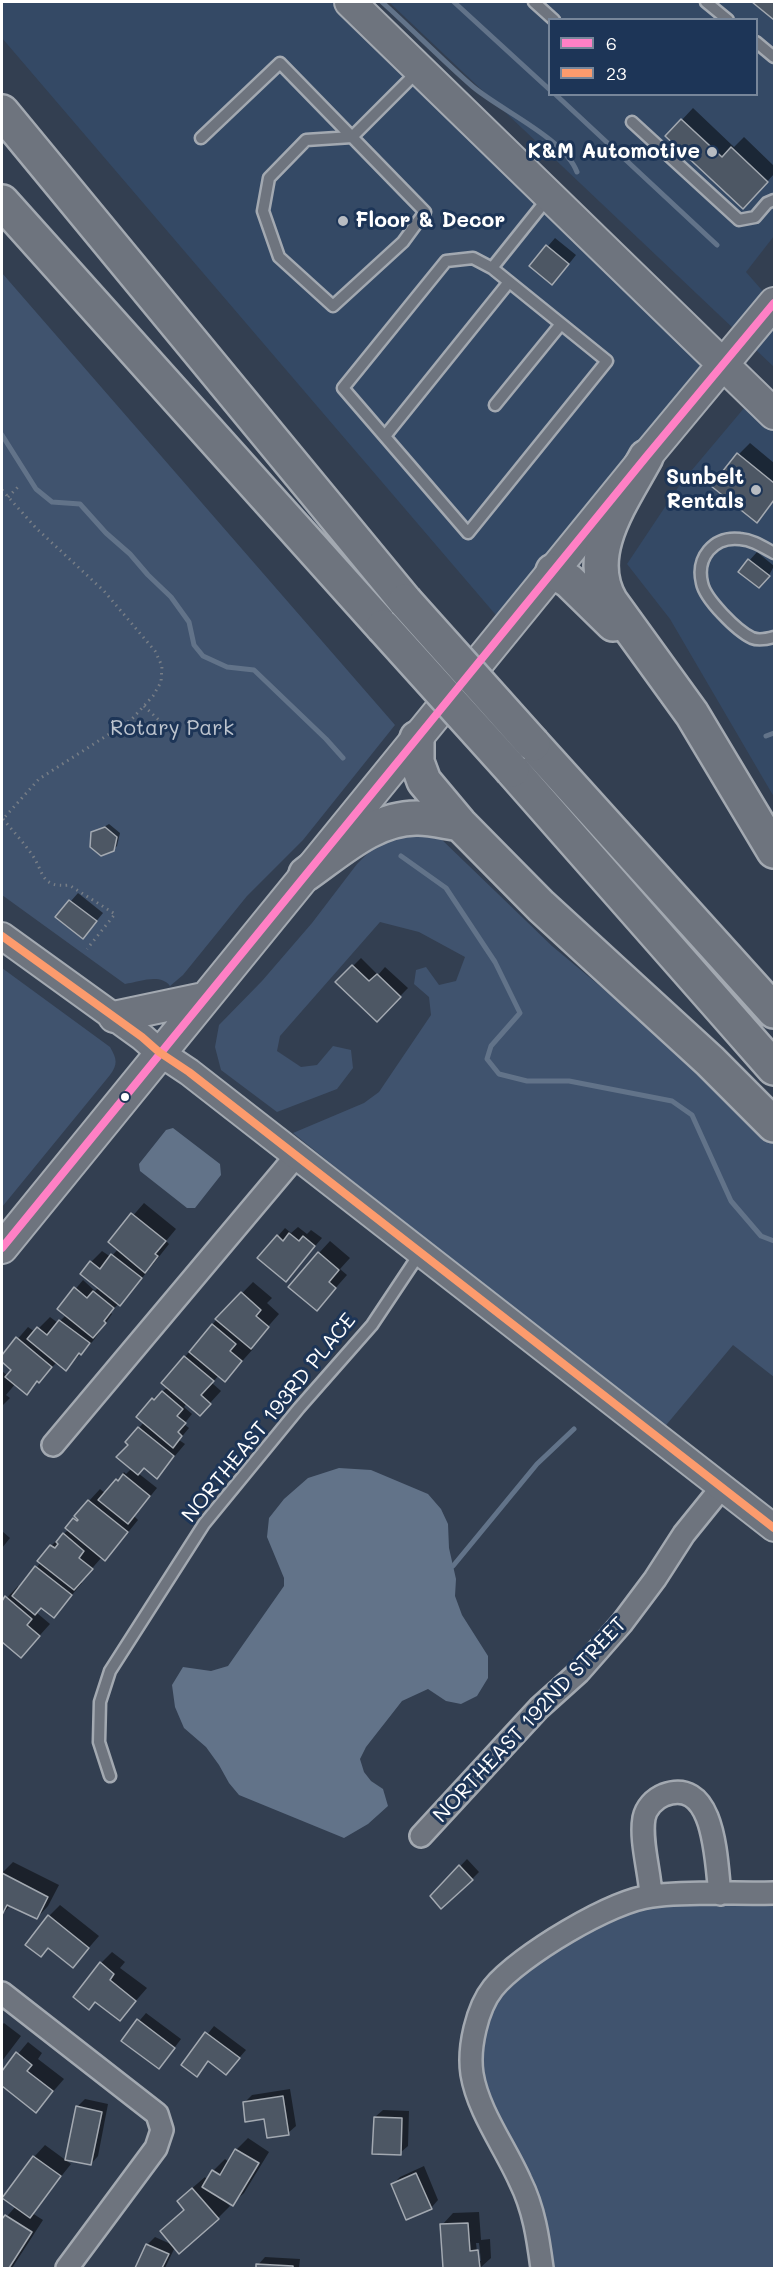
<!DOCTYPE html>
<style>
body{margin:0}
#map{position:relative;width:776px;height:2270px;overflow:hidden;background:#333f51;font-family:Mali,sans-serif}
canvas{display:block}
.frame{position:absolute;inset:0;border:3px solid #fff;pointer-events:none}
.legend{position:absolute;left:548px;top:18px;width:210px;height:78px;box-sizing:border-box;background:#1d3557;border:2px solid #77869a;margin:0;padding:8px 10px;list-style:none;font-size:18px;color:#fff}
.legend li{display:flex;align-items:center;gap:12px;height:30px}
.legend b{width:30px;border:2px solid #77869a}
</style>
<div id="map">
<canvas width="776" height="2270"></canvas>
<div class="frame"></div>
<ul class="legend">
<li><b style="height:8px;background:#ff80c5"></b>6</li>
<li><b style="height:8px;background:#fc9b6d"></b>23</li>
</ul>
</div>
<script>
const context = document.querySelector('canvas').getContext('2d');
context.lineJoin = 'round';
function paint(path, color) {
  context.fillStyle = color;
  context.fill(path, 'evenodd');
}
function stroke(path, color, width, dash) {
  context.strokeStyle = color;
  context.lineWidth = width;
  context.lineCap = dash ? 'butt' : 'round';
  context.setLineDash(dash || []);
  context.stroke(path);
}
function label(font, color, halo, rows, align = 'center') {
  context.font = font + ' Mali,sans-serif';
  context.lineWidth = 6;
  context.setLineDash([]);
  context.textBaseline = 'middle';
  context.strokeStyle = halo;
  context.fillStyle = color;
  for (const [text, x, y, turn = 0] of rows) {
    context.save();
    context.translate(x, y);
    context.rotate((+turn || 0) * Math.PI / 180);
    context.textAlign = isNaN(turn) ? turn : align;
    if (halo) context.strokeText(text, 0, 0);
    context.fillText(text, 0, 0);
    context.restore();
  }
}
paint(new Path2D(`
 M2 2H349L723 364 507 628 2 38Z
 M389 2H774V236L746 272 774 304V367ZM550 20H756V94H550Z
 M755 395 774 413V797L670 619 627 564 681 483Z`), '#344965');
paint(new Path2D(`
 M2 273 395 725 303 840 247 896 183 975 170 986C160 973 140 982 125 984L2 895Z
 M419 829 439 837 552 946 642 1021 774 1141V1377L733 1345 662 1430 293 1133 364 1103 379 1092 431 1015 429 997 414 984 416 970 426 967 439 985 456 981 465 957 419 932 380 922 280 1036 277 1051 301 1067 317 1065 333 1046 351 1050 353 1068 337 1089 277 1112 221 1070 215 1047 219 1025 262 981 312 923 357 864 377 844 398 832Z
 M2 968 110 1047C117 1059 118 1064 110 1075L2 1207Z
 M774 1893V2268H542L537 2228 484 2112 473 2032 493 1988 620 1904Z`), '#40536e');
paint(new Path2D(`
 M173 1128 220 1164 221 1175 195 1208H187L140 1171 139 1164 166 1130Z
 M339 1468 371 1470 428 1494 441 1509 448 1524 449 1548 456 1579 455 1596 462 1615 488 1656V1678L477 1696 461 1704 446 1701 428 1689 402 1701 366 1747 360 1759 364 1772 371 1781 383 1789 388 1806 368 1824 344 1838 239 1795 229 1783 219 1765 206 1747 184 1728 175 1707 172 1685 183 1667 211 1671 228 1666 284 1586V1578L267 1537 269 1518 284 1499 308 1478Z`), '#627389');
paint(new Path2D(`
 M693 108 734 147 744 137 774 166V174L755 195 667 136Z
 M555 238 576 255 560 275 531 266Z
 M750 443 774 463V501L757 521 739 454Z
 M757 552 774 566 767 579 740 571Z
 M109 824 120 833 117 846 113 850 93 833Z
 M78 893 103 913 90 929 57 917Z
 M361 958 378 975 385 967 408 988 377 1020 337 982Z
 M144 1203 176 1229 166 1241 169 1244 131 1292 110 1312 112 1314 93 1341 66 1369 57 1362 27 1392 16 1383 6 1395 10 1398 2 1406V1371L8 1376 13 1369 2 1360V1357L28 1327 35 1332 50 1317 58 1323 66 1315 59 1309 83 1280 95 1291 99 1287 91 1262 102 1251 111 1257 118 1249 110 1242Z
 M298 1227 307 1234 311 1230 322 1238 293 1272 278 1236 285 1228 291 1233Z
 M330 1241 350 1258 340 1269 347 1275 317 1309 319 1253Z
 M253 1282 272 1298 267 1303 279 1314 250 1347 253 1349 236 1368 225 1380 219 1375 212 1383 221 1391 200 1414 187 1403 184 1407 192 1414 184 1424 189 1428 179 1440 185 1444 157 1477 144 1467 138 1473 157 1488 134 1516 138 1520 116 1547 102 1557 80 1582 82 1583 54 1616 42 1607 37 1613 50 1624 21 1656 2 1640V1603L18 1586 20 1588 41 1562 39 1560 51 1546 69 1529 67 1528 89 1501 100 1489 106 1494 124 1472 126 1474 132 1468 130 1445 139 1428 144 1422 153 1399 168 1387 163 1383 217 1319Z
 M2 1531 10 1538 2 1548Z
 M467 1859 479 1872 472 1879 432 1896Z
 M13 1862 59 1885 48 1906 37 1918 11 1905 2 1914V1873Z
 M60 1905 99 1936 73 1966 49 1947 41 1955 49 1916Z
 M112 1952 125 1962 120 1968 147 1988 120 2019 101 1963Z
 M146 2013 181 2039 166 2059 123 2040Z
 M4 2023 21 2036 2 2061V2025Z
 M214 2026 246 2050 226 2073 209 2060 196 2075 183 2065Z
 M28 2042 42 2053 38 2059 64 2079 36 2111 2 2084V2073Z
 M290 2089 296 2126 288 2133 244 2103 252 2095Z
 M85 2099 108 2104 98 2156 91 2164 77 2107Z
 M383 2110 409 2111 408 2146 400 2153 375 2117Z
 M248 2138 269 2152 244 2193 232 2204 224 2200 230 2206 218 2218 179 2252 175 2247 165 2268H136L147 2245 155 2237 175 2246 190 2190 205 2177 207 2180 213 2171 225 2159 229 2162 236 2150Z
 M45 2145 71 2164 32 2213 43 2220 12 2268H2V2222L16 2206 34 2157Z
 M424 2166 438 2200 431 2208 393 2184 400 2177Z
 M479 2212 481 2240 490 2239 491 2258 480 2268H445L442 2225 453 2213ZM476 2243H479L481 2261H478Z
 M265 2257 300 2259 299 2268H257L258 2265Z`), '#0007');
stroke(new Path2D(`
 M382 2C412 29 441 59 472 86 500 110 564 138 577 172
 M454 2 550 90
 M555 94 717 245
 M2 435 36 489 52 502 80 504 106 533 130 554 148 575 171 597 189 622 194 645 203 656 227 667 254 670 326 739 343 758
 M766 736 774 733
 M401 856 446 888 495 962 520 1013 491 1046 487 1059 499 1074 527 1081H569L672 1101 692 1115 731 1201 761 1236 774 1241
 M453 1566 537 1464 574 1429`), '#627389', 5);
const building = new Path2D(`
 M752 2H774V20Z
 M681 119 722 157 731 147 768 182 743 209 665 136Z
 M546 245 569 264 552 285 529 266Z
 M737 453 774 483V500L757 523 711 486Z
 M748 559 770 576 759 588 738 572Z
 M105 827 117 837 114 851 101 856 90 847 91 832Z
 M69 900 97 921 83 939 55 917Z
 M352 965 369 981 377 974 401 997 377 1022 335 982Z
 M131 1213 166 1241 155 1254 158 1256 145 1273 108 1242Z
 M289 1233 299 1241 303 1236 315 1246 286 1282 257 1258 277 1235 283 1241Z
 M318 1252 339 1270 329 1282 336 1288 317 1311 288 1287Z
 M111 1254 142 1278 120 1306 80 1274 90 1261 100 1269Z
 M74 1287 87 1298 93 1291 114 1308 104 1321 106 1323 93 1338 57 1309Z
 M241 1292 261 1310 256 1316 269 1327 251 1349 215 1319Z
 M59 1320 90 1343 81 1355 79 1353 66 1371 27 1339 37 1327 47 1335Z
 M212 1324 236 1344 230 1351 242 1361 225 1382 189 1352Z
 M16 1337 52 1367 39 1383 37 1381 27 1395 5 1377 11 1370 2 1362V1355Z
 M184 1356 214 1381 201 1395 211 1404 200 1416 161 1383Z
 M162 1391 183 1409 177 1416 186 1423 178 1432 182 1436 173 1448 136 1417 152 1398 154 1400Z
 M138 1427 174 1456 157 1479 144 1468 138 1475 116 1457 128 1445 125 1442Z
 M123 1474 150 1496 128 1524 98 1500 116 1479 118 1481Z
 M88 1500 128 1532 105 1561 65 1528 73 1518 77 1521 78 1520 74 1516Z
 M63 1533 84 1551 79 1558 93 1569 74 1590 37 1561 50 1545 55 1548 58 1544 56 1542Z
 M35 1566 72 1595 54 1618 41 1608 35 1615 12 1596Z
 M5 1596 32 1619 27 1625 40 1636 21 1658 2 1642V1601Z
 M459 1865 473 1880 441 1909 430 1896Z
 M2 1873 48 1897 37 1919 7 1905 2 1915Z
 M48 1915 89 1948 73 1968 48 1948 41 1957 25 1945Z
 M100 1962 114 1974 110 1980 136 2001 120 2021 95 2002 89 2010 73 1997Z
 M137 2019 175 2048 159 2069 121 2041Z
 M205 2032 240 2058 226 2075 208 2061 197 2077 181 2065Z
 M16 2052 32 2065 27 2071 53 2091 36 2113 2 2086V2071Z
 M283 2096 289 2135 267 2138 264 2119 245 2122 243 2102Z
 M76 2106 102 2112 91 2165 65 2160Z
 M374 2117 402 2118 401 2155 372 2154Z
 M235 2149 259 2163 233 2206 202 2187 212 2170 220 2175Z
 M33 2156 61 2176 30 2218 2 2198Z
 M416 2173 432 2209 406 2220 391 2184Z
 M192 2188 219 2219 179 2254 160 2231 184 2210 177 2201Z
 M5 2215 32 2232 9 2268H2V2219Z
 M468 2223 470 2251 478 2250 480 2268H443L440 2224Z
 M146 2244 169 2254 162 2268H135Z
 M256 2264 293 2266V2268H256Z`);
paint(building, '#4d5764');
stroke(building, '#a3a9b1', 1.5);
const service = new Path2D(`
 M534 2 554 20
 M706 2 728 20
 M756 42 774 57
 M632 122 739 220 755 217 767 203 774 200
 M201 138 280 63 425 212 403 242 333 306 279 257 263 211 269 178 306 140 352 137 419 70
 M473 258 492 268 607 361 468 533 343 388 446 261Z
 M492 268 548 198
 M495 405 561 324
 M385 436 509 282
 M774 553C763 547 753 540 740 539 713 536 696 558 702 583 705 599 737 631 752 638 759 641 767 639 774 637
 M110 1776 99 1742 100 1702 110 1671 204 1524 299 1408 372 1325 420 1253`);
const minor = new Path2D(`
 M53 1445 296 1156
 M421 1836 539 1708 579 1672 622 1623 655 1579 684 1534 722 1487
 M651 1896C650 1872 640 1841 644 1818 646 1808 654 1799 664 1795 716 1776 716 1863 720 1894
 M2 1993 157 2114 162 2130 156 2148 67 2268
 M542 2268C538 2238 534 2209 520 2181 505 2147 478 2111 472 2074 468 2048 477 2008 493 1988 519 1956 612 1900 652 1896 692 1891 734 1894 774 1893`);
const tertiary = new Path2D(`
 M2 936 142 1037 159 1052 189 1072 774 1528`);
const secondary = new Path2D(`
 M350 2 774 414
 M114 1017 204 998
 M2 1248 646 457 774 303`);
const motorway = new Path2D(`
 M2 112 405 601
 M2 202 383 627
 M646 457C623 500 582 554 611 602L692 714 774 851
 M553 571 569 581 613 624
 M417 738V762L424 781 460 824 541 906 710 1061 774 1125
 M533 744 774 1011
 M512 770 774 1068
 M306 874C339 851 375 817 418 818 431 818 446 822 460 824`);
stroke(service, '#a3a9b1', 15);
stroke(minor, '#a3a9b1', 26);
stroke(tertiary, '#a3a9b1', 30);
stroke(secondary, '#a3a9b1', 34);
stroke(motorway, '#a3a9b1', 38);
stroke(new Path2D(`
 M2 490 36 528 104 591 155 651 162 666 161 682 153 696 131 720 39 779 3 819
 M8 497 20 485
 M144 706 163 724
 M3 819C13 831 24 843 33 856 44 873 41 888 69 885L115 914 87 949`), '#767d86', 3, [1.5, 4.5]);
stroke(service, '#6e747e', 10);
stroke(minor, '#6e747e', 21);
stroke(tertiary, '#6e747e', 26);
stroke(secondary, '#6e747e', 30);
stroke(motorway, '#6e747e', 33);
const motorwayBridge = new Path2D(`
 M405 601 533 744
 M383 627 512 770`);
stroke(motorwayBridge, '#a3a9b1', 38, []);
stroke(motorwayBridge, '#6e747e', 33);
stroke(new Path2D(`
 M2 1248 646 457 774 303`), '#ff80c5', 8);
stroke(new Path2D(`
 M2 936 142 1037 159 1052 189 1072 774 1528`), '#fc9b6d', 8);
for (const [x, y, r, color] of [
 [712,152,6,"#b8bcc2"],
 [343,221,6,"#b8bcc2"],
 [756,490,6,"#b8bcc2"],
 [125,1097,5,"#fff"]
]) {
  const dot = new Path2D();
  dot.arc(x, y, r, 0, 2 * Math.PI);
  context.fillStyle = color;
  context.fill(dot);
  stroke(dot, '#1d3557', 2);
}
label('bold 21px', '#fff', '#1d3557', [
 ["K&M Automotive",700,152],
 ["Floor & Decor",355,221,"left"],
 ["Sunbelt",744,478],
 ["Rentals",744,502]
], 'right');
label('21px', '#bdc4ce', '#1d3557', [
 ["Rotary Park",172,729]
]);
label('21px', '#fff', '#1d3557', [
 ["NORTHEAST 193RD PLACE",269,1418,-51],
 ["NORTHEAST 192ND STREET",530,1720,-47]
]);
</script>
